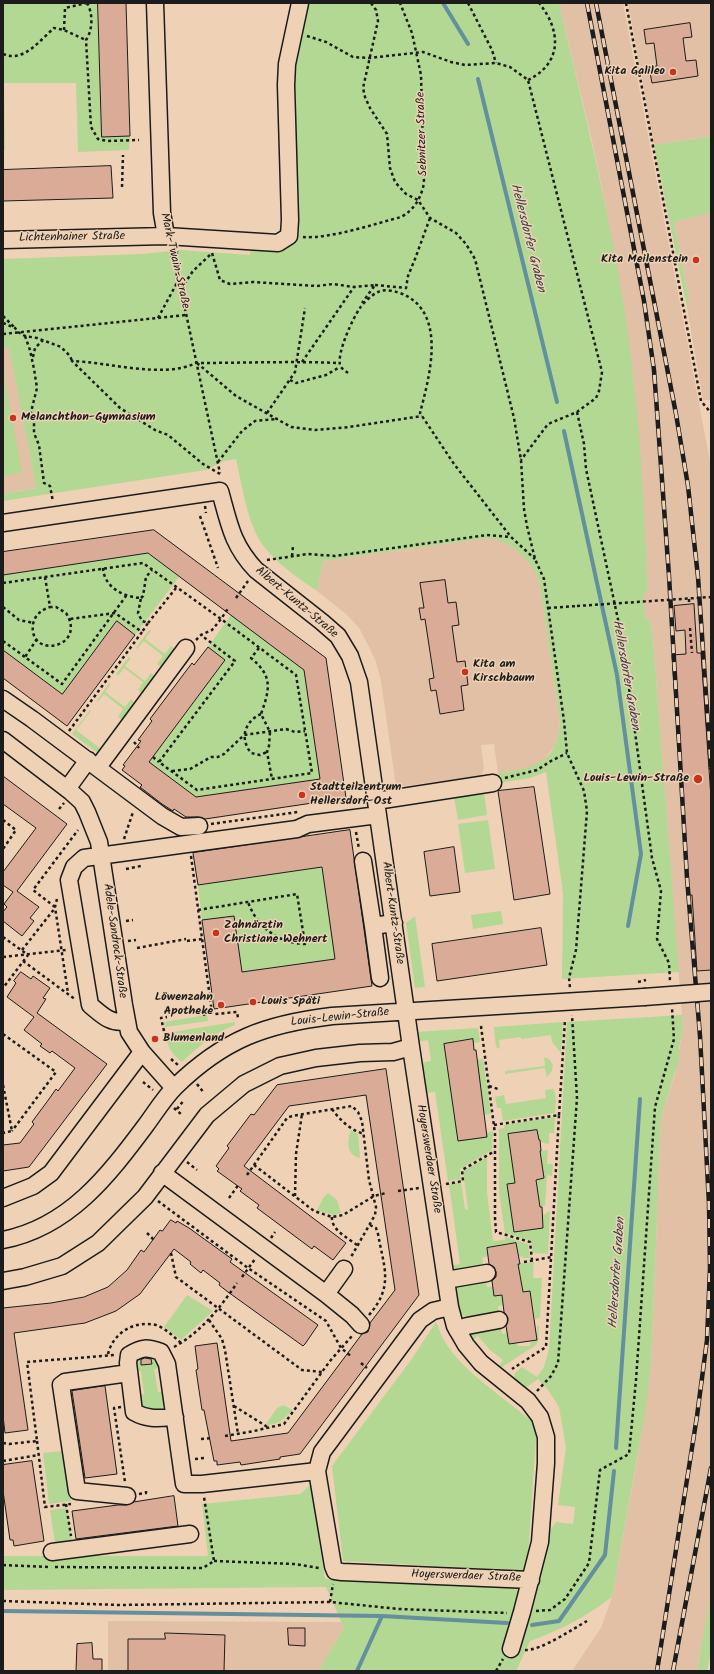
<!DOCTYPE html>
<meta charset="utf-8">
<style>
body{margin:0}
#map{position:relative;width:714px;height:1674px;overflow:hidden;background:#efd2b5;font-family:Kalam,sans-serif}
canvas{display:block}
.frame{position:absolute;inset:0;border:4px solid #1c1c1c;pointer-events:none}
</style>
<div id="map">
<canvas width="714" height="1674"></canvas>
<div class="frame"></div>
</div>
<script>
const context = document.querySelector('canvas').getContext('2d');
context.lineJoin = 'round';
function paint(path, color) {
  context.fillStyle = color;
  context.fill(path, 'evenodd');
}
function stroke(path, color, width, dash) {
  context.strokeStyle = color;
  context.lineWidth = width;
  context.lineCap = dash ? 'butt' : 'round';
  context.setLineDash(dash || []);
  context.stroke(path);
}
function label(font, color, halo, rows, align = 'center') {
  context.font = font + ' Kalam,sans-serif';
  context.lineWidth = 3;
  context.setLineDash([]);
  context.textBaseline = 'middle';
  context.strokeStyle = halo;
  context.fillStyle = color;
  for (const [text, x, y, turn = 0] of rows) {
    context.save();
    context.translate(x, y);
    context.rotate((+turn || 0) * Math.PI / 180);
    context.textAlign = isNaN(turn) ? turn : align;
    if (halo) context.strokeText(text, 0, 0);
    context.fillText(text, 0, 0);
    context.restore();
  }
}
paint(new Path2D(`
 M559 3H623L711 467V1593L697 1671H572L601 1628 612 1597 638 1455 651 1365 661 1118 675 1074 683 1029 653 639 650 620 646 618 644 613V594L648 591 634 382 623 303 603 193 592 141Z
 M628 3H711V136L654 145Z
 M711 213V400H703L687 308 689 299 674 222Z
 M9 347 36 488 3 494V349Z
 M488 538 503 541 521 553 533 569 539 580 560 721 559 733 555 746 542 762 535 766 525 769 498 773 494 744 481 745 484 769 481 776 396 787 381 681 376 662 368 645 359 628 346 614 317 591 323 561Z
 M108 1621 341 1622 344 1628 318 1671H108Z`), '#e1c0a6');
paint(new Path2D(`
 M3 3H98L102 137 130 136 129 150 78 152 76 83H4L5 150H3Z
 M304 3H559C588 129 621 254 634 383 642 452 644 521 648 591L644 594V613L646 618 650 620 653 639 679 972 562 979 563 893 546 772 530 778 499 783 498 773C535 768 558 763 560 721L539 580C526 556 515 544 488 538L323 561 317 591C298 578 273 561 260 541 246 517 242 485 236 459L224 461 206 470 3 501V494L36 488 9 348 3 349V259L141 254 181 250 250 255 251 246 288 247 294 241 289 65Z
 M711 136V213L674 222 689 299 687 308 654 145Z
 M3 370 22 472 3 476Z
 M148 553 179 577 135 635 117 621 62 694 3 650V575Z
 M231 615 304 670 320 779 196 797 149 762 225 660 208 647Z
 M149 630 151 631 145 639 165 654 171 646 175 650 162 667 157 664 163 656 144 641 137 649 136 648Z
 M129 657 131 658 125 666 145 681 151 673 155 676 142 694 138 690 143 682 124 668 118 676 116 674Z
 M109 683 111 684 105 692 125 707 131 699 135 703 123 720 118 717 123 709 104 694 98 702 97 701Z
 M90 710 91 711 76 730 101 749 116 729 117 730 99 754 72 734Z
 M484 792 487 815 458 820 454 797Z
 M488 820 495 869 465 873 458 824Z
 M322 867 335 959 242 972 234 916 202 920 198 885Z
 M501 911 503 924 473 929 471 915Z
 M415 916 425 987 415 988 406 923Z
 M207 1015 208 1021 165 1027 164 1022Z
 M682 1015 683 1029 679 1048V1059L661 1118 651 1365 645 1414 612 1597C587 1616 559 1631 530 1641L516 1671H318L344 1628 326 1587 3 1590V1556H208L202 1504 300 1494 310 1485 325 1579 514 1586 517 1589 519 1594 524 1633 535 1598 549 1532 556 1522 573 1524 575 1507 558 1505 566 1448 559 1407 548 1390 538 1379 525 1388 514 1380 515 1373 522 1367 537 1377 544 1367 549 1349 567 1022Z
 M235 1022V1025C215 1032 198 1047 182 1062 172 1054 166 1046 166 1033Z
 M563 1022 561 1053 552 1042 551 1035 521 1039V1037L499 1040 500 1049 496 1047 494 1027Z
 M478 1028 480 1042 473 1043V1039L444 1044 458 1141 493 1131 492 1150 460 1169 461 1179 448 1181 435 1092 426 1093 421 1063 431 1061 428 1040 417 1042 416 1032Z
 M544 1057 549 1059 553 1065 552 1071 547 1077 545 1068 505 1074V1071L545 1066Z
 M483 1059 491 1114 484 1115 476 1060Z
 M554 1089 556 1101 555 1113 503 1121 501 1108H497L495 1097 504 1095 506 1104 546 1098 545 1090Z
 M555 1117 554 1133H549V1144C539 1143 538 1140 537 1130L508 1134 515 1183 507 1184 514 1232 543 1228 541 1218 543 1217V1215L550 1211 548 1254 533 1253 531 1241 505 1233 499 1193V1129L504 1128V1125Z
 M351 1130 358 1134 360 1158C346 1155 347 1141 351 1130Z
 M548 1150 547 1164H553L552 1176 547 1175 545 1206 540 1207 536 1179 544 1178 540 1151Z
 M487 1157V1192L493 1241 505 1240V1237L528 1244 530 1258H524L519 1256 515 1243 487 1248 488 1256 482 1258 484 1267 458 1271 451 1269 450 1266 460 1264 449 1184 461 1182 465 1209 468 1210 463 1171Z
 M328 1193 337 1200 341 1213 335 1215 317 1211 323 1198Z
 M534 1262 533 1278H542L540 1318 535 1319 530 1291 523 1292 518 1264Z
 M486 1278 487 1287H493L494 1296 502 1295 503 1305 498 1306 499 1313C485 1315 471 1319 457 1314L453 1288 460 1283Z
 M187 1295 213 1311 181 1340 164 1327Z
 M436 1322C439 1328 441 1336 445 1342 463 1372 506 1399 533 1422L536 1438 527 1571 343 1561 332 1466 411 1360Z
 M501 1325 502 1334 507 1333 509 1344 517 1343 518 1346H530L531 1341 537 1340V1326H539L538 1342 536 1345 499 1369 498 1368 503 1360 490 1350 478 1336 470 1342 468 1339 472 1331Z
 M151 1351 162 1367 154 1369 158 1392 166 1391C166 1400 166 1408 156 1412L140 1407 136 1395 144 1394 141 1371 133 1372 134 1359Z
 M283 1405 293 1410 280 1422 269 1425 266 1424 277 1408Z
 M64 1451 71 1501 49 1504 43 1453Z
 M67 1508 72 1541 55 1543 50 1510Z
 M711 1593V1651L707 1671H697Z`), '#b2d894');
stroke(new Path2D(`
 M443 3 468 44
 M478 79 557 402
 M564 431 617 675 641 854 628 926
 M616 1448 640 1099
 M3 1611 382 1616
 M532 1625 559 1621 605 1555 614 1471
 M357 1671 382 1616 507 1623`), '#638f9e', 4);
const building = new Path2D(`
 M98 3H126L130 136 102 137Z
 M690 23 692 37 683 38 686 61 696 60 698 76 652 83 649 67 657 66 654 43 646 44 644 30Z
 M111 166 113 198 3 201V170Z
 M154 530 326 658 346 798 205 819 198 817H186L174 809 173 811 162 804 140 787 142 785 122 770 125 766 123 765 141 741 138 740 152 721 150 719 192 663 194 665 208 647 225 660 149 762 196 797 320 779 304 670 148 553 3 575V552Z
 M445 580 448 603 456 602 459 625 452 626 457 662 465 661 468 685 461 686 464 710 440 714 436 690 431 691 429 679 434 678 425 619 421 620 419 608H424L420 583Z
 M694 604 697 653H701L711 798V970L697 971 692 895H688L672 655 686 654 685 630 676 631 674 606Z
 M117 621 135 635 67 726 3 678V650L62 694Z
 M3 776 67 824 17 891 39 907 30 918 34 921 22 936 3 921V912L7 907 4 904 13 892 3 885V872L36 828 3 804Z
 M534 787 550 894 514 900 498 791Z
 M350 830 372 986 214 1009 202 920 234 916 242 972 335 959 322 867 198 885 193 853Z
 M454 847 460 892 430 896 424 852Z
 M541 928 547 965 437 981 432 944Z
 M21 972 31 979 33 976 50 988 43 998 46 999 37 1013 107 1064 29 1167 3 1171V1145L20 1143 34 1124 32 1122 49 1099 56 1089 58 1091 75 1068 52 1051 50 1053 40 1046 42 1044 24 1030 34 1017 7 997 16 983 14 981Z
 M473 1039 474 1050H476L487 1137 458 1141 444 1044Z
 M386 1069 419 1295 300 1454 280 1457V1459L241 1465 240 1462 217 1465V1461H214L204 1410H202L196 1370 198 1369 195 1346 217 1343 231 1441 288 1433 362 1334 368 1332 370 1323 395 1290 366 1095 289 1106 244 1166 346 1243 333 1260 314 1246 312 1249 257 1208 259 1205 240 1191 242 1189 217 1171 219 1169 216 1166 229 1148 227 1146 251 1114 254 1115 277 1085Z
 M537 1130 539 1140H540L541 1151H540L544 1178 536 1180 540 1207H542L543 1228 514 1232 507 1184 515 1183 508 1134Z
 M171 1220 176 1223 177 1221 189 1228 232 1259 230 1262 318 1325 305 1344 303 1346 228 1292 219 1285 220 1283 203 1270 201 1273 190 1264 191 1262 174 1249 140 1294 116 1311 85 1323 14 1333 28 1430 5 1433 3 1416V1308L51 1303 84 1297 108 1287 127 1270 141 1250 144 1252 160 1230 162 1231Z
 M516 1243 520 1264H518L523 1292 530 1291 537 1340 509 1344 506 1326 508 1318 504 1312 502 1295 494 1296 492 1281 496 1277V1272L494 1267 489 1264 487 1248Z
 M145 1358 151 1359 152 1364 141 1365V1360Z
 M105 1386 117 1474 85 1478 72 1391Z
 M32 1461 44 1541 14 1546 13 1540H10L3 1491V1465Z
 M174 1496 178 1526 76 1539 72 1511 118 1505H126L134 1502Z
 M288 1628H305V1646L289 1645Z
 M165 1633 225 1635 224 1671H128V1639H165Z
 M92 1643 93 1659H102V1671H76L77 1644Z`);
paint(building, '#daac97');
stroke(building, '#1c1c1c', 1);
const minor = new Path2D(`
 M155 3 162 213 166 236
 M3 240 166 236 278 243 289 236 290 220 286 85 287 64 300 3
 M3 523 220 491C229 523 232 545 256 570L322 622 338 636 350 656 359 682 411 1047 450 1307 455 1326 466 1345 481 1363 528 1401 540 1417 546 1437V1463L540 1542 522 1612 511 1649
 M3 699 32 719 162 816 181 827 199 826
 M3 740 71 792 82 802 87 812 99 842 124 1005 129 1032 142 1052 174 1088
 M98 767 186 648
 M67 789 88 760
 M376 801 493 783
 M363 861 373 926
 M380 978 373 926 394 923
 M126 1021C111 1025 101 1014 90 1005L69 880 74 867 84 858 297 829 308 824 378 815
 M162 1173 326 1294 352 1315 361 1325
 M3 1198 33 1186 51 1173 142 1052
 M3 1240C69 1227 108 1176 146 1125 155 1113 164 1098 175 1087 224 1039 266 1024 332 1016L644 997
 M446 1280 487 1273
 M3 1281 25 1277 62 1266 98 1243 145 1197 207 1115 244 1084 280 1066 316 1058 360 1053 393 1052 411 1047
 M326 1294 344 1269
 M450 1307 433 1311 420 1320 322 1452 317 1471 333 1566 335 1571 342 1572 531 1580
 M457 1330 467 1326 499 1320
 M175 1417C159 1418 148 1420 134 1412L128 1363 129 1355C142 1347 147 1347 161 1352L167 1364 184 1484H202L317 1471
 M127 1496 77 1491 61 1385 65 1382 129 1373
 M52 1552 190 1534`);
stroke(minor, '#1c1c1c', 19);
stroke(new Path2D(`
 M87 3C93 13 93 30 86 40L91 127 98 139 107 141 139 140
 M371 3 376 10 378 21 363 88 365 97 370 108 387 134 390 168 395 182 406 194 418 200 430 218 456 233 466 244 475 259 514 418 521 460 524 509 527 526 535 559 544 579 564 721 567 753 584 791 587 811 576 950 569 978 570 988
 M468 3 492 50 496 63
 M626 3 701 401 711 413
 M64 30 65 8 87 3
 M307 36 326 42 353 57 369 58 423 52 451 62 465 65 496 63 510 67 528 80 602 372 599 391 596 398 577 412 548 424 521 460
 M3 54C24 63 40 40 54 28L64 30 86 40
 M528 80C563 63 561 30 539 3
 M122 187 123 155
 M303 237C330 239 374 224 401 217 415 209 421 198 424 183L421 75 412 33 400 3
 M170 250 181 290 220 473
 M176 266 177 251
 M375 285 406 288 408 276 415 259 430 218
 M181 289 193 271 212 253 220 280 230 284 253 282 317 286 333 284 354 287 375 285 362 303
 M3 316 14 327
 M158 318 178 281
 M3 323 15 328 18 332 25 336 37 338 61 347 70 356 72 361
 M3 334 186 315
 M25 336 30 350 34 369 37 388 31 412 34 422V433L39 445 44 483 50 486 53 502
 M33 357 35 348 43 340
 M302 362 354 287
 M197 363 236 396 291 427 315 430 349 427 422 416
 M348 373C345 371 341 368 340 365 337 352 353 318 360 308 363 303 373 294 378 292 386 288 398 292 405 295 447 316 429 378 420 413L454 464 511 537 535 559
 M290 380 296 383 326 375 340 367
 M577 412 584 444 586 469 623 643 652 858 661 891 657 939 669 963 670 981
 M267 413 295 372 305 308
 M218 462 242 431 255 421 278 419
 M220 474 203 464 168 435 155 430 120 408 72 361C108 362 163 379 196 363 244 363 292 361 339 363
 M205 506 206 513
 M200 516 218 568
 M292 556 293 546
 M267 560 308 554 335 556 487 535 510 537
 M103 568C104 587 123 597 141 598L138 613 142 621 148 623 142 632
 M45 577 50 607H56L66 613C88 648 28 660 33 624 35 615 41 610 50 607
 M3 583 143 563 221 619 229 607
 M141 598 143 596 146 577 152 570
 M236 598 248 581
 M689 599V605
 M3 607 19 620 34 623
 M548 608 577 606
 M148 623 176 588
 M690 628 692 653
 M37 639 25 657 62 684 126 596
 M196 640 201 635 212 630 221 619 296 675 312 773 197 790 159 762 235 661 201 635
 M3 641 25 657
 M259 648 251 658C273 676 270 689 261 714L270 732 269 746 267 752 272 779
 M261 714C245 721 239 738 251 753L260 755 267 752
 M69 731 142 632 115 613 70 619
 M134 742 139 748
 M153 757 159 762
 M172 771 190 769 211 757H218L224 754 244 735 286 729 295 732 305 731
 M505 778 537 770 551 761 567 753
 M59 809 64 803
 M3 820 16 830 3 849
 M211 824 298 812
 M356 832 359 849
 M124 839 133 812
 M191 856 212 1013 215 1014 237 1012 238 1018
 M126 869 141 866
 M57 899 55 907 68 993
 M55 907 33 890 78 830
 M198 910 297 894 305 944C278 943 257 927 248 902
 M126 921 133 920
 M3 937 28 955 3 988
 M128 941 136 940
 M187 941 202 939
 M137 948 186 939
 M22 950 55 908
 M3 957 66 950
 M23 961 76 1000
 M638 982 646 980
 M197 1013 202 1015 212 1013
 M481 1026 495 1134V1218L496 1232 530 1242 532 1260
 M164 1031 161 1018 167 1017
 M3 1034 56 1072 12 1131
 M171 1059 178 1065
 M143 1082 153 1090
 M197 1084 204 1093
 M3 1085 12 1131 3 1133
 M489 1086 498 1089
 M174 1108 182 1115
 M177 1109 184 1100
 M332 1109C340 1120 350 1130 364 1134
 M559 1115 565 1020
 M494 1125 559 1115 546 1347 512 1369
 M187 1162 197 1170
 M254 1165 314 1211 332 1217 343 1215 374 1196 386 1193
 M247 1175 287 1118 292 1116 352 1106 358 1112 362 1121 369 1180 376 1207 375 1215 351 1257
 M446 1184 463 1181 462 1170 495 1151
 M398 1191 419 1188
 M295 1196 296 1154 302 1114
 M229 1198 239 1184
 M158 1201 248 1268 326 1321 341 1348 352 1357
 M332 1217C331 1230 348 1238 357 1245
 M147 1233 155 1241
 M271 1238 275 1232
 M171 1253 176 1277 302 1370 322 1372
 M524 1262 552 1257
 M242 1277 255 1259
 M369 1315C394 1286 384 1268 378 1234L376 1228 370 1225
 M209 1320 222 1339 225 1350 238 1434
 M174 1347C201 1332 220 1308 237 1283
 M108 1354C113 1333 134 1320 156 1325 165 1328 173 1336 181 1343
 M361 1363 367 1368
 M537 1391 551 1376 558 1363 577 1098 572 1015
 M234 1406 269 1428
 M121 1407 114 1408 125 1482
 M225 1436 254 1431 284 1424 330 1361 352 1336
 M201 1439 213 1438
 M37 1441 45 1507 71 1504
 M3 1443 9 1444 37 1441 27 1362 115 1355
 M195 1459 204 1458
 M3 1461 39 1455
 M139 1494 146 1493V1489
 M66 1504 71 1536
 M214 1561 295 1564 319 1568
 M3 1565 50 1567
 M55 1567 203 1568 214 1561 204 1497
 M3 1601 119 1605 330 1602 399 1609 507 1613
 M330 1602 333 1584
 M536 1611 550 1610 565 1599 589 1563 600 1470 629 1454 636 1380 655 1107 674 1039 672 1008
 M525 1650C540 1651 573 1629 587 1621
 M496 1671 503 1659`), '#1c1c1c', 2.5, [3, 3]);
stroke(minor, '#efd2b5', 16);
const rail = new Path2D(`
 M587 3 644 301 654 370 669 576 687 878 700 1036 709 1204 710 1268 707 1340 697 1416 657 1671
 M596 3 676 414 688 486 698 577 711 768
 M673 1671 711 1468`);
stroke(rail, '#1c1c1c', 4.5);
stroke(rail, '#efd2b5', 3, [9]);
const minorBridge = new Path2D(`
 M644 997 711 992`);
stroke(minorBridge, '#1c1c1c', 19, []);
stroke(new Path2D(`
 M577 606 711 597`), '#1c1c1c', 2.5, [3, 3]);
stroke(minorBridge, '#efd2b5', 16);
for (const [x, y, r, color] of [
 [673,72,4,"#c8321e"],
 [696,260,4,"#c8321e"],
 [13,418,4,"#c8321e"],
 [465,672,4,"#c8321e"],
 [698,779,5,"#c8321e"],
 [302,795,4,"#c8321e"],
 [216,933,4,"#c8321e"],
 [253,1002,4,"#c8321e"],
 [221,1005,4,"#c8321e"],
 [155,1039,4,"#c8321e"]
]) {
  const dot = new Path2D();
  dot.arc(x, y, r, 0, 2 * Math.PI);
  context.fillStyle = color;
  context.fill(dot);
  stroke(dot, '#efd2b5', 1.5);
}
label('bold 12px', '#1c1c1c', '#efd2b5', [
 ["Kita Galileo",665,72,"right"],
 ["Kita Meilenstein",688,260,"right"],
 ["Melanchthon-Gymnasium",21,418],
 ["Kita am",473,665],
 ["Kirschbaum",473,679],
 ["Louis-Lewin-Straße",689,779,"right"],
 ["Stadtteilzentrum",310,788],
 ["Hellersdorf-Ost",310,802],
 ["Zahnärztin",224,926],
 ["Christiane Wehnert",224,940],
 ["Löwenzahn",213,998,"right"],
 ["Apotheke",213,1012,"right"],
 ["Louis Späti",261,1002],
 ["Blumenland",163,1039]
], 'left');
label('12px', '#1c1c1c', '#efd2b5', [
 ["Sebnitzer Straße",423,134,-92],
 ["Lichtenhainer Straße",72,238,-1],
 ["Mark-Twain-Straße",174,261,77],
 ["Albert-Kuntz-Straße",296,603,40],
 ["Albert-Kuntz-Straße",392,913,82],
 ["Adele-Sandrock-Straße",114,941,82],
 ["Louis-Lewin-Straße",340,1018,-6],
 ["Hoyerswerdaer Straße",428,1159,81],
 ["Hoyerswerdaer Straße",466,1577,2]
]);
label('italic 13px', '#344247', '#efd2b5', [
 ["Hellersdorfer Graben",527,238,76],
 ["Hellersdorfer Graben",625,675,80],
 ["Hellersdorfer Graben",618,1273,-86]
]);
</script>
